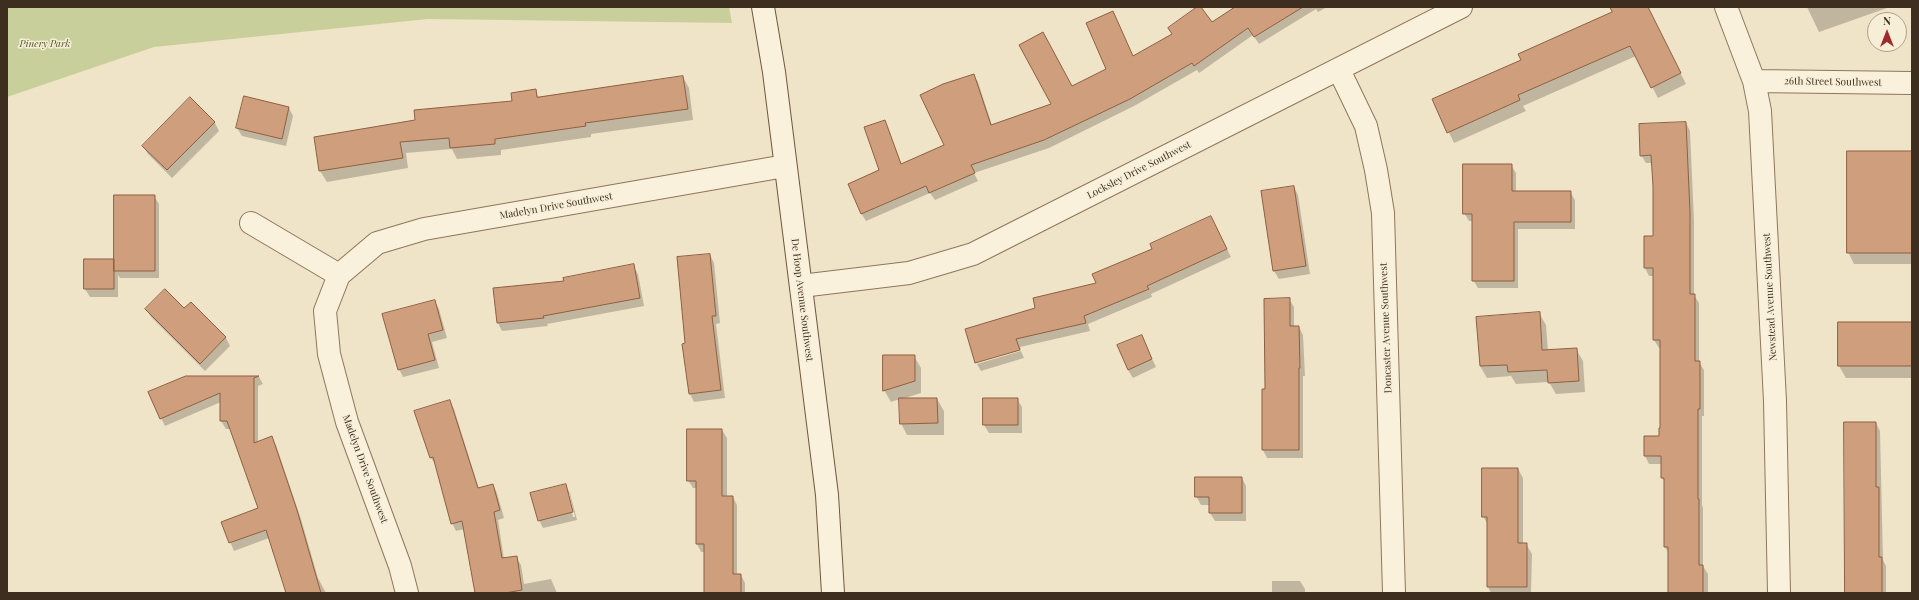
<!DOCTYPE html>
<style>
body{margin:0}
#map{position:relative;width:1919px;height:600px;overflow:hidden;background:#f0e4c8;font-family:"Playfair Display",serif}
canvas{display:block}
.frame{position:absolute;inset:0;border:8px solid #3d2e20;pointer-events:none}
.north{position:absolute;left:1867px;top:12px;width:40px;height:40px;box-sizing:border-box;background:#f7eed8;border:1px solid #ada18e;border-radius:50%;rotate:0deg;font-size:11px;font-weight:700;line-height:16px;text-align:center;color:#3d2e20}
.north::after{content:'';display:block;margin:auto;width:14px;height:18px;background:#9e2a2b;clip-path:polygon(50% 0,100% 100%,50% 72%,0 100%)}
</style>
<div id="map">
<canvas width="1919" height="600"></canvas>
<div class="frame"></div>
<div class="north">N</div>
</div>
<script>
const context = document.querySelector('canvas').getContext('2d');
context.lineJoin = 'round';
function paint(path, color) {
  context.fillStyle = color;
  context.fill(path, 'evenodd');
}
function stroke(path, color, width, dash) {
  context.strokeStyle = color;
  context.lineWidth = width;
  context.lineCap = dash ? 'butt' : 'round';
  context.setLineDash(dash || []);
  context.stroke(path);
}
function label(font, color, halo, rows, align = 'center') {
  context.font = font + ' "Playfair Display",serif';
  context.lineWidth = 3;
  context.setLineDash([]);
  context.textBaseline = 'middle';
  context.strokeStyle = halo;
  context.fillStyle = color;
  for (const [text, x, y, turn = 0] of rows) {
    context.save();
    context.translate(x, y);
    context.rotate((+turn || 0) * Math.PI / 180);
    context.textAlign = isNaN(turn) ? turn : align;
    if (halo) context.strokeText(text, 0, 0);
    context.fillText(text, 0, 0);
    context.restore();
  }
}
paint(new Path2D(`
 M7 7H729L732 23 428 19 154 47 7 97Z`), '#c9cf9b');
paint(new Path2D(`
 M1199 7 1211 23 1237 7H1327L1318 12 1316 9 1259 44 1253 35 1199 73 1197 70 1134 106 1049 148 974 173 978 181 935 200 930 193 866 221 861 213 881 171 885 121 902 165 945 146 973 75 978 82 992 125 1053 105 1072 87 1108 69 1113 13 1133 57 1173 35Z
 M1624 7H1647L1686 84 1658 98 1636 56 1523 106 1526 111 1454 143 1433 99 1522 60Z
 M1807 7H1890L1819 32Z
 M683 77 689 88 693 120 591 134V137L501 150V155L457 159 452 149 406 153 408 168 327 182 320 171 315 138 416 121 513 102 535 90 539 98Z
 M190 99 215 123 219 131 172 178 148 154 143 146Z
 M289 108 293 116 286 146 242 136 237 128Z
 M1686 123 1690 131 1694 221V295L1699 303V362L1704 370V416H1702V505L1703 508V566L1708 574V593H1669V554L1665 547V482L1662 478V464H1649L1645 456 1660 437 1661 429V348H1659L1654 340V276H1649L1645 268 1654 237 1653 163H1646L1641 155Z
 M1912 152V264H1854L1848 252Z
 M1511 165 1516 173V192H1570L1575 200V229H1518V288H1478L1473 280V221H1469L1464 213Z
 M1294 187 1298 195 1310 274 1279 279 1274 271Z
 M154 196 159 204V278H120L118 275V297H90L85 289 113 260Z
 M1215 225 1231 257 1151 294 1152 297 1088 324 1090 331 1020 347 1021 349 976 362V363L966 330 1036 309 1098 284 1154 250Z
 M710 255 714 263 720 323 716 324 725 398 694 402 690 394 687 344Z
 M633 266 638 274 644 306 547 324 548 326 502 331 498 323 565 282Z
 M1289 299 1294 307V327H1299L1303 335 1305 376H1303V458H1267L1263 450 1266 390Z
 M434 301 439 309 447 338 432 342 439 368 403 377 399 369Z
 M191 303 226 338 230 346 205 371 151 317 146 309 184 310Z
 M1539 313 1546 325 1548 351 1576 349 1583 361 1585 392 1556 394 1549 382 1516 384 1511 376 1487 378 1480 366Z
 M1912 323V378H1846L1839 366Z
 M1141 336 1156 367 1133 378 1128 370Z
 M1021 351 1024 358 981 371 977 364Z
 M914 356 921 368V393L902 399H937L944 411V435H907L901 423 900 399 891 402 884 390Z
 M187 377H259L263 384 258 386V442L271 438 276 445 301 519 318 578 326 593H287L269 538 234 551 222 522 259 509 231 429H226L221 421V402L165 426 161 418Z
 M1017 399 1022 407V433H989L984 425Z
 M449 401 454 409 479 489 493 485 497 493 504 518 498 520 504 559 516 557 521 565 524 584 551 579 557 593H476L464 529 456 531 452 523 436 465 431 458Z
 M1876 423 1880 431 1883 560 1886 566V593H1846Z
 M722 430 727 438V497H733L737 505V575H741L745 583V593H705V552H701L697 544V488H693L688 480Z
 M1518 469 1523 478V544H1526L1532 554 1531 593H1491L1488 587V525L1483 516Z
 M1242 478 1246 486V521H1215L1210 513V505H1201L1196 496Z
 M565 485 570 493 577 520 543 528 539 520ZM567 492H569L575 517H573Z
 M1272 581H1300L1305 589V593H1272Z`), '#0003');
const building = new Path2D(`
 M1197 7H1201L1212 22 1235 7H1303L1254 37 1248 28 1194 66 1192 63 1130 99 1044 140 971 165 975 173 929 193 926 186 861 214 848 184 879 170 864 127 885 120 901 164 944 145 920 95 943 84 974 74 991 125 1051 104 1019 45 1043 32 1072 86 1106 69 1086 23 1113 11 1133 56 1172 34 1168 28Z
 M1610 7H1648L1681 73 1651 88 1630 46 1518 95 1520 100 1447 133 1432 99 1521 60 1518 54 1612 12Z
 M683 76 688 109 585 123 586 126 495 139V144L450 148 449 138 400 142 403 158 319 171 314 137 415 120 414 110 512 101 511 93 536 89 537 97Z
 M244 96 289 107 282 139 236 128Z
 M190 97 215 122 167 170 142 146Z
 M1686 122 1690 212V294H1695V361H1700V409H1698V499H1699V565H1703V593H1668V547H1664V478H1661V456H1644V436H1659V428H1660V340H1653V268H1644V236H1653V186L1651 155 1640 156 1639 124Z
 M1847 151H1912V253H1847Z
 M1463 164H1512V191H1571V222H1514V281H1472V214H1463Z
 M1294 186 1306 266 1273 271 1261 191Z
 M114 195H155V271H114Z
 M1211 216 1227 249 1147 286 1149 289 1084 316 1086 323 1016 339 1020 350 975 363 965 329 1035 308 1033 298 1096 283 1092 274 1152 249 1150 244Z
 M710 254 716 316H712L721 390 689 394 682 344 685 343 677 257Z
 M84 259H114V289H84Z
 M634 264 640 298 543 316 544 318 497 323 493 288 564 281 563 278Z
 M165 289 184 308 191 302 226 337 200 364 145 309Z
 M1290 298V326H1299L1300 368H1299V450H1262V389H1265L1264 299Z
 M435 300 443 330 428 334 435 360 398 370 382 314Z
 M1540 312 1542 350 1577 348 1579 381 1548 383 1547 370 1508 372 1507 365 1480 366 1476 317Z
 M1838 322H1912V366H1838Z
 M1142 335 1152 359 1128 370 1117 345Z
 M883 355H915V381L883 391Z
 M186 376H259L254 378V443L272 436 297 510 321 593H286L266 530 229 543 221 522 258 508 227 421H220V393L160 419 148 392Z
 M899 398H937L938 423 900 424Z
 M983 398H1018V425H983Z
 M450 400 478 488 493 484 500 510 494 512 502 558 517 556 522 590 505 593H475L462 521 451 524 433 457 430 458 414 411Z
 M1844 422H1876V487H1879V557H1882V593H1845Z
 M687 429H722V496H733V574H741V593H704V544H696V481H687Z
 M1482 468H1518V543H1527V587H1487V517H1482Z
 M1195 477H1242V513H1209V497H1195Z
 M566 484 573 512 538 521 530 493Z`);
paint(building, '#cf9f7d');
stroke(building, '#8d5f41', 1);
const street = new Path2D(`
 M1726 7 1754 81 1760 111 1775 401 1779 593
 M1339 70 1366 126 1376 170 1383 213 1394 593
 M1754 81 1912 83
 M251 223 339 275
 M801 286 909 273 973 254 1461 7
 M407 593 400 566 347 422 329 354 325 311 339 275 377 243 424 229 785 166`);
const secondary = new Path2D(`
 M763 7 774 72 827 495 833 593`);
stroke(street, '#8d765c', 24);
stroke(secondary, '#6f573f', 24);
stroke(street, '#faf1dc', 22);
stroke(secondary, '#faf1dc', 22);
label('italic 10px', '#4d5a26', '#f7eed8', [
 ["Pinery Park",45,44]
]);
label('10px', '#3d2e20', '#f7eed8', [
 ["26th Street Southwest",1833,82,1],
 ["Locksley Drive Southwest",1139,170,-27],
 ["Madelyn Drive Southwest",556,206,-10],
 ["Newstead Avenue Southwest",1770,297,-93],
 ["De Hoop Avenue Southwest",802,300,83],
 ["Doncaster Avenue Southwest",1386,328,-92],
 ["Madelyn Drive Southwest",365,469,70]
]);
</script>
